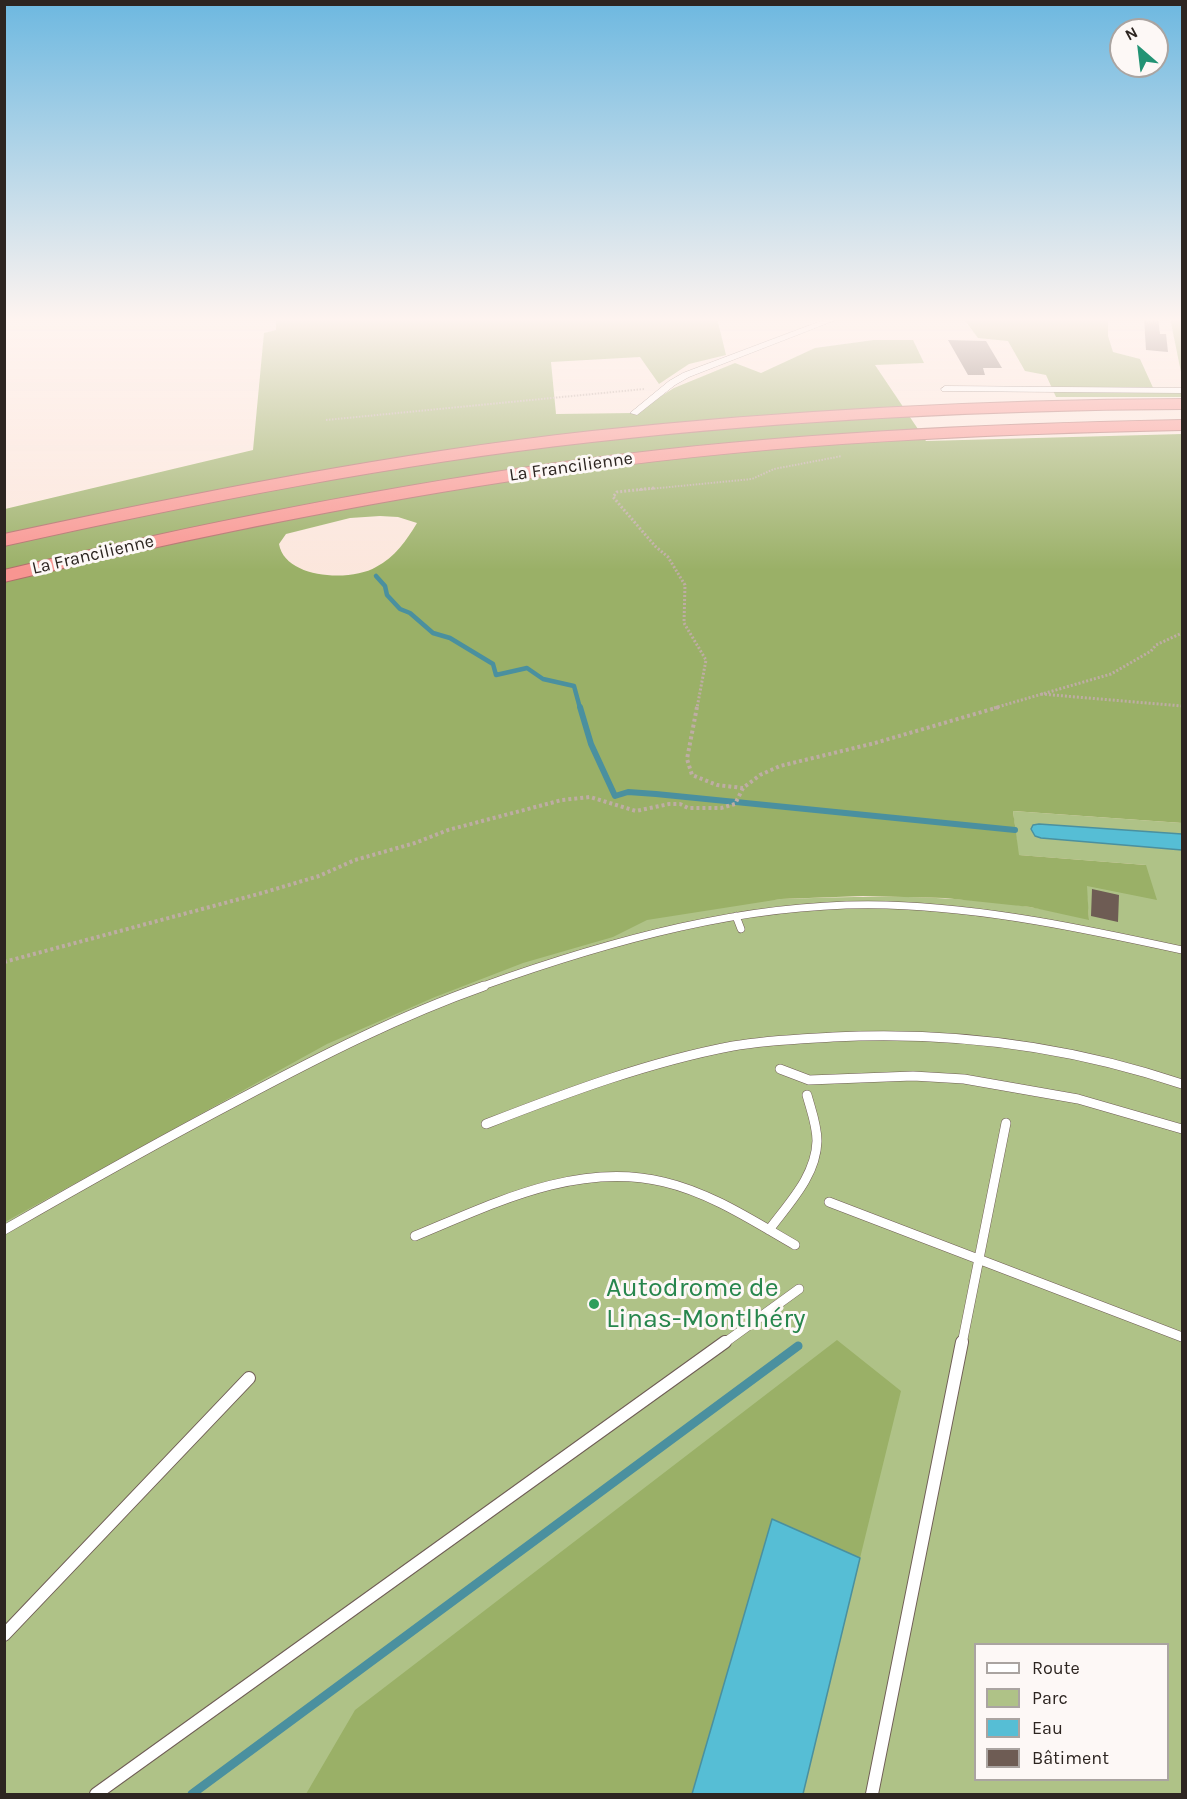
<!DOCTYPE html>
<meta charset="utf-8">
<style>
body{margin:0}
#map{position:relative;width:1187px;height:1799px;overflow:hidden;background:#fce7dd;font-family:Karla,sans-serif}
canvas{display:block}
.frame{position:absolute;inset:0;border:6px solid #2d2521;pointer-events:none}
.legend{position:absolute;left:974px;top:1643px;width:195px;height:138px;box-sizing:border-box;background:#fdf8f6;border:2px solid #aaa4a1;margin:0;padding:8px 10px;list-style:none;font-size:18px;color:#2d2521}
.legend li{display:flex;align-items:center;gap:12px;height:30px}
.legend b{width:30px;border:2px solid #aaa4a1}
.north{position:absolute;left:1109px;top:18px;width:60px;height:60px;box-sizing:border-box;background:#fdf8f6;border:2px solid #aaa4a1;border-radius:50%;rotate:332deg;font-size:16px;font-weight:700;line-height:24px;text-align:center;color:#2d2521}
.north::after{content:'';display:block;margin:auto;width:21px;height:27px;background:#239374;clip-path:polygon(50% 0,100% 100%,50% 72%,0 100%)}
</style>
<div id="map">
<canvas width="1187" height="1799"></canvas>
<div class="frame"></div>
<ul class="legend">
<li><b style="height:8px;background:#fff"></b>Route</li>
<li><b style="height:16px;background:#afc287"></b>Parc</li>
<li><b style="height:16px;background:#56bed5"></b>Eau</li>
<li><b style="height:16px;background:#6e5c54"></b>Bâtiment</li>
</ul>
<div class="north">N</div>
</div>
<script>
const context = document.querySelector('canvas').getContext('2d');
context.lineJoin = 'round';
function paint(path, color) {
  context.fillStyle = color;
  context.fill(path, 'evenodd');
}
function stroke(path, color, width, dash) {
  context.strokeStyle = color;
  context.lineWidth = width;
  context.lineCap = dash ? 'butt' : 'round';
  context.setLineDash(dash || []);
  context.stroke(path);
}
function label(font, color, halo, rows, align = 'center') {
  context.font = font + ' Karla,sans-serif';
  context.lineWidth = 6;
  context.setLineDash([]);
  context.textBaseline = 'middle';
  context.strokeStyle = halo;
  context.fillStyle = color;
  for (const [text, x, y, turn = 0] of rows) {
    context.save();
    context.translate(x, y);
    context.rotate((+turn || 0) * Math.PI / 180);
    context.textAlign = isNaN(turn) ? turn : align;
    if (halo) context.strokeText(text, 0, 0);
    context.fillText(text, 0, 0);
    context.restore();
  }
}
paint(new Path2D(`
 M1013 811 1182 823V1794H5V964L781 899C864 896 947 894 1030 907 1050 910 1069 915 1089 919L1086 886 1146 865 1018 855ZM976 1644H1168V1780H976Z`), '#afc287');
paint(new Path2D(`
 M276 318H717L726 355 689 364 659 384 640 357 551 362 556 414 634 413 674 388 735 363 761 373 815 348 874 340H913L924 363 875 365 926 441 1182 434V823L1013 811 1019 855 1146 865 1157 900 1087 886 1089 920 1030 907 945 898 863 896 781 899 647 920 613 937 523 963 435 997 327 1044 5 1222V509L253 450 264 333 276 330ZM380 516 398 517 417 523C406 541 395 557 376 567 351 582 285 579 279 544L286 534 350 518Z
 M963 318H1108V336L1113 352 1140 359 1155 392H1182V397H1056L1046 375 1025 371 1008 341 978 338Z
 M1170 318H1182V377Z
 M837 1340 901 1391 860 1558 772 1519 692 1794H306L355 1710Z`), '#9ab067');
const water = new Path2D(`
 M1039 824 1182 834V850L1041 838 1035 836 1031 829 1033 825Z
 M772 1519 860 1558 803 1794H692Z`);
paint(water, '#56bed5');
stroke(water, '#4a909f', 1.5);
stroke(new Path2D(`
 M376 576 385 586 387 595 400 609 410 613 433 633 450 638 493 664 496 675 527 668 543 679 574 686 580 708`), '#4a909f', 4.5);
stroke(new Path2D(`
 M580 707 591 744 615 796 628 792 656 794 1015 830`), '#4a909f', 6);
stroke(new Path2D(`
 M192 1794 798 1346`), '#4a909f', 9);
paint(new Path2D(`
 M1144 318H1158L1160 334H1166L1168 352 1146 350Z
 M948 340 986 341 1002 368H983L985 375H968Z
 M1092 889 1119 895 1118 922 1091 916Z`), '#6e5c54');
const laneFar2 = new Path2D(`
 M736 916 741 929
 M480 987C608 941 749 901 887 905 987 908 1085 929 1182 950`);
const laneFar1 = new Path2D(`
 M780 1069 809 1080 913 1076 964 1079 1078 1099 1182 1129
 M486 1124C566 1093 648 1062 733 1046 766 1040 799 1039 833 1037 952 1031 1069 1046 1182 1084
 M829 1202 1182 1337
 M4 1230C82 1185 160 1141 240 1099 319 1057 399 1016 484 986
 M769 1230C789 1203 816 1176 817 1141 817 1125 811 1110 807 1095
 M415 1236C493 1204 577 1161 664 1182 711 1193 753 1221 795 1245
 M723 1344 799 1289
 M962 1344 1006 1123`);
const lane = new Path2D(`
 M4 1635 249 1378
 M96 1794 725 1342
 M872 1794 962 1342`);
const street = new Path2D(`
 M829 318H841L689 377 675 385 637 415 630 413 669 381 683 373Z
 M945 386 1182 388V393L942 391 941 389Z`);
const highway = new Path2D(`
 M1182 399V409C984 410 789 420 592 442 394 464 199 503 4 546V534C199 492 394 453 592 431 789 410 985 400 1182 399Z
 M1182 420V430C983 434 783 443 586 470 389 497 197 536 4 582V570C197 524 390 485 586 459 783 433 983 424 1182 420Z`);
stroke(laneFar2, '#6f5d55', 8);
stroke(laneFar1, '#6f5d55', 10);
stroke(lane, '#6f5d55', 14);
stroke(street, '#6f5d55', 1);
stroke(highway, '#b16e6a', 2);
stroke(new Path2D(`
 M326 420 644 389
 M639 490 752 479 774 469 842 456`), '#beada4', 2, [1.5, 1.5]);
stroke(new Path2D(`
 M654 488 617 492 613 497 655 546 668 557 685 585 684 623 706 660 697 708
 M1041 694 1182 706
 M994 708 1111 674 1151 651 1156 645 1182 633`), '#beada4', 3, [2, 2]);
stroke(new Path2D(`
 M697 707 687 759 692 775 717 785 743 788
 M4 962 262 893 319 876 355 860 415 843 448 830 562 800 590 797 636 811 669 804H680L688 808H721L735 804 743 788 760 775 780 766 875 743 999 707`), '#beada4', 4, [3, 3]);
stroke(laneFar2, '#fff', 7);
stroke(laneFar1, '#fff', 9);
stroke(lane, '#fff', 12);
paint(street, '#fff');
paint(highway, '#f89591');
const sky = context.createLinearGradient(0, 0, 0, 570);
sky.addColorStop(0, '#6db8e0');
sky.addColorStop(0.56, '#fef4f0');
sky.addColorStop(1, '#fef4f000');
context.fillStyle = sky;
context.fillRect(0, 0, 1187, 570);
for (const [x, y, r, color] of [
 [594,1304,6,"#2e9e5b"]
]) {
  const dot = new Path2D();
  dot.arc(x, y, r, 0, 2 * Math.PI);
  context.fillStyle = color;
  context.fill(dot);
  stroke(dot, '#fdf8f6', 2);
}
label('18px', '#2d2521', '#fdf8f6', [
 ["La Francilienne",571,467,-8],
 ["La Francilienne",93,555,-13]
]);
label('27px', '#27864d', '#fdf8f6', [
 ["Autodrome de",606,1288],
 ["Linas-Montlhéry",606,1319]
], 'left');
</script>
